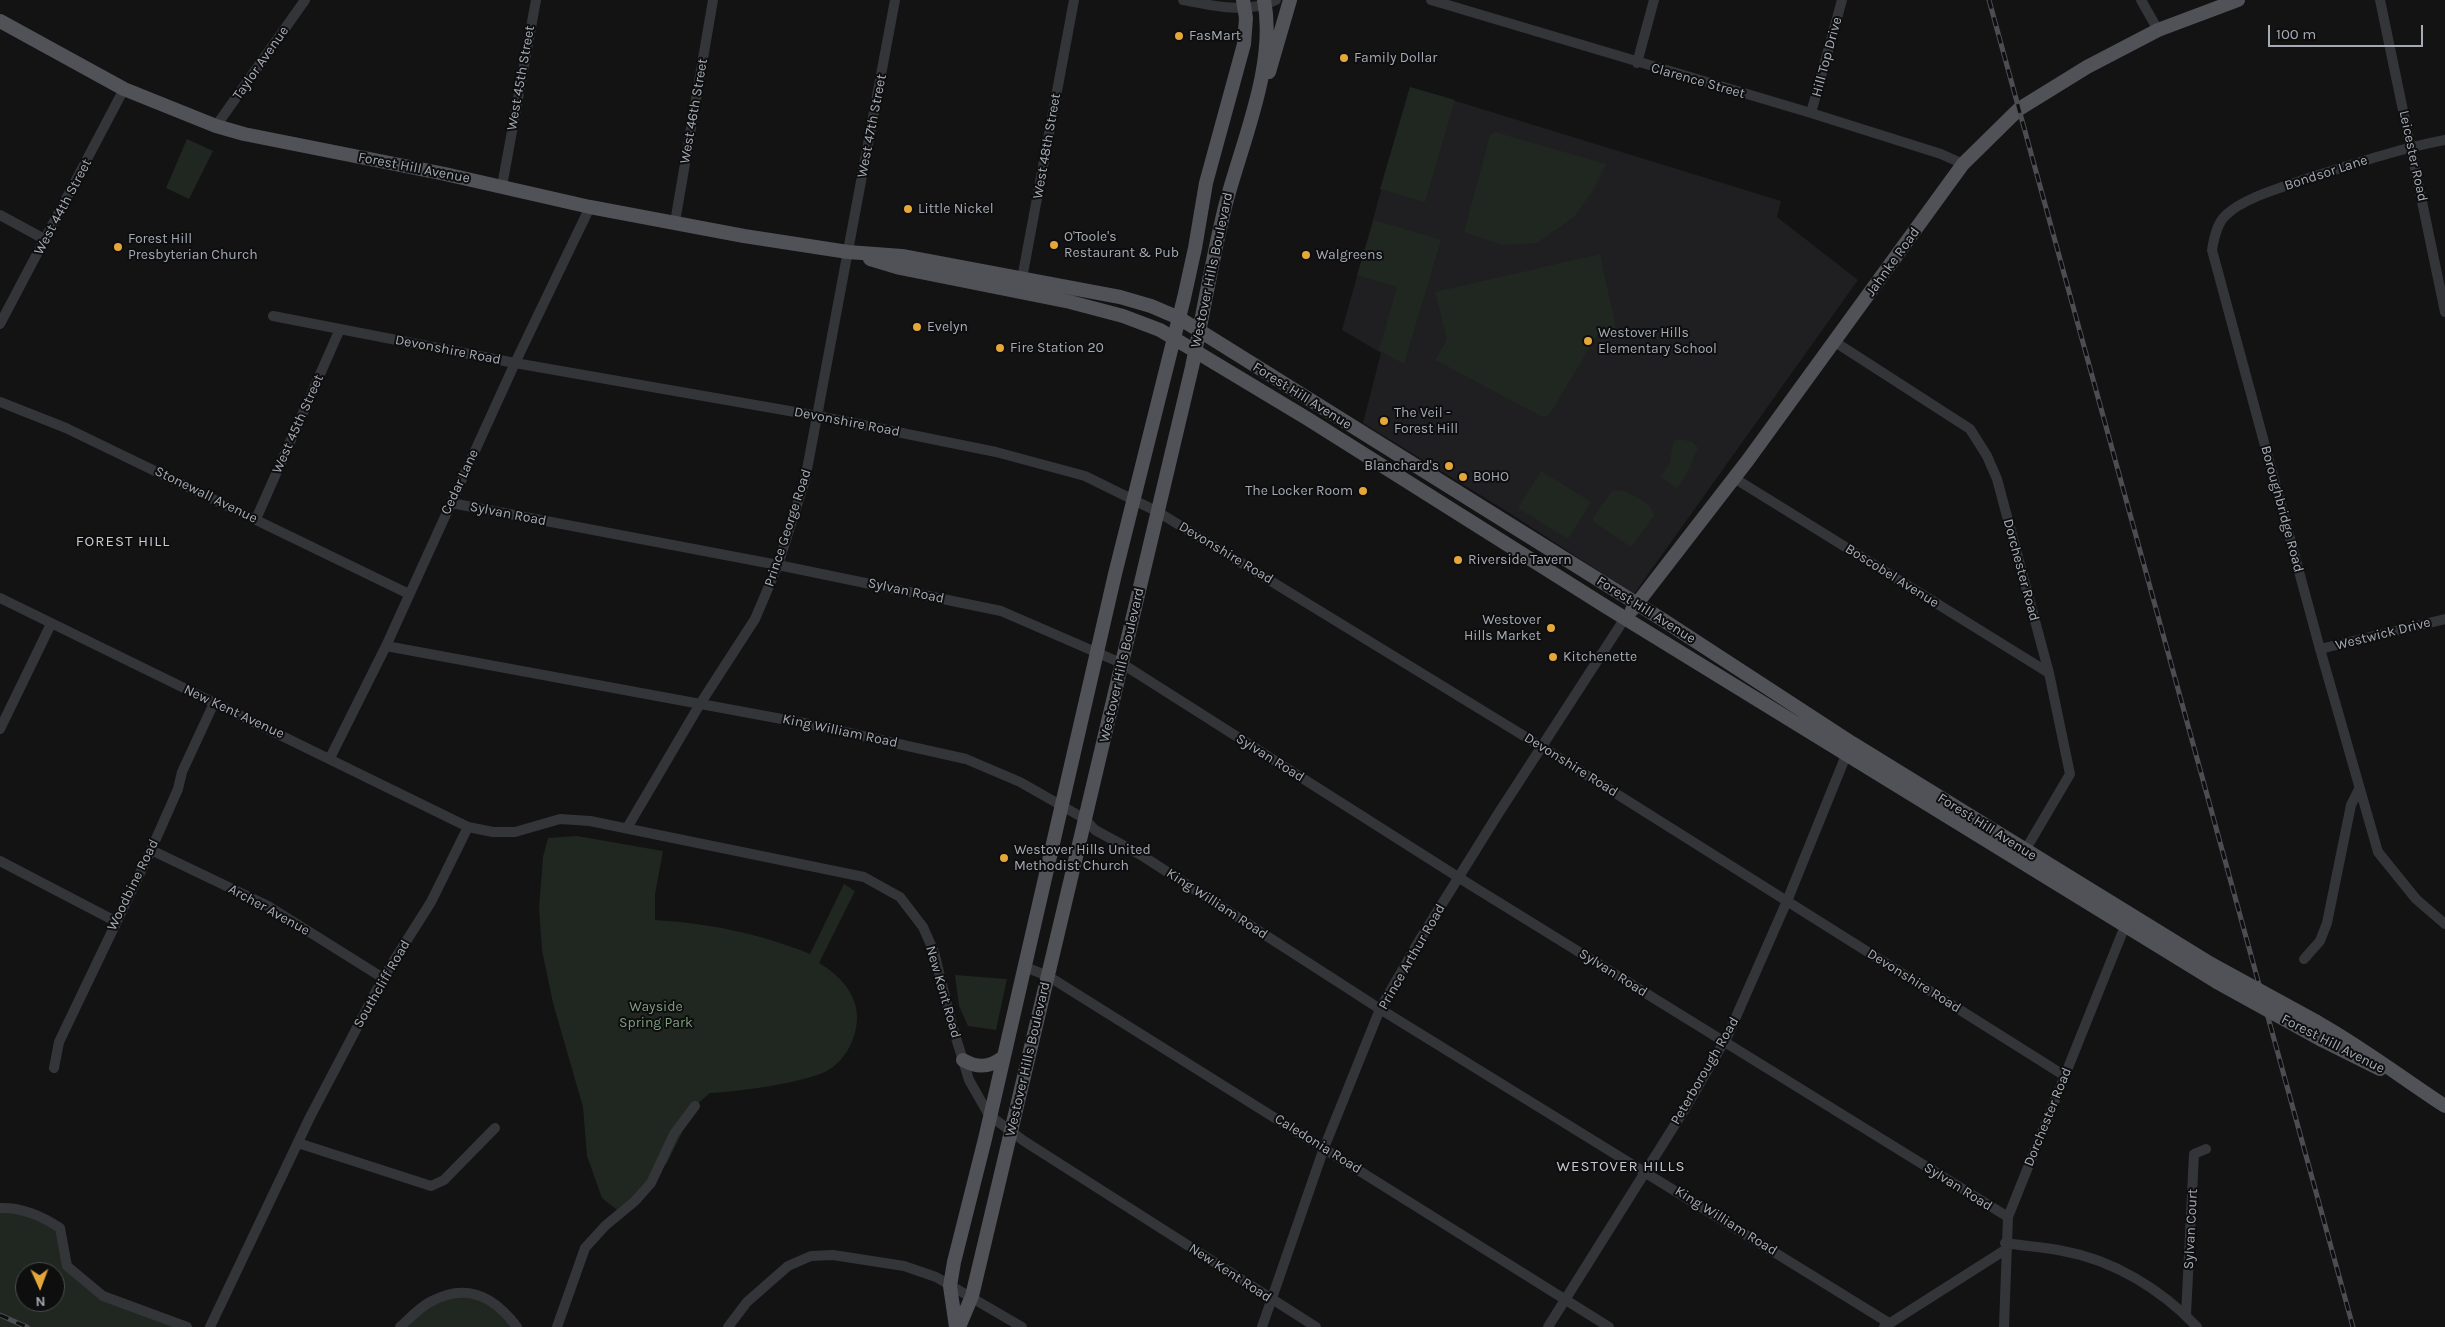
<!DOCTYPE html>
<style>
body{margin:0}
#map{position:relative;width:2445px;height:1327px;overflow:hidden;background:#131314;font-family:Karla,sans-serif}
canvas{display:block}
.north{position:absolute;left:15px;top:1262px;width:50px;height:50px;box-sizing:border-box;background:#0e0e0f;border:1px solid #4a4c51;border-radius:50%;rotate:178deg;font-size:14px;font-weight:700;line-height:20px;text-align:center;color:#a5aab4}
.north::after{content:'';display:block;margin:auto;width:18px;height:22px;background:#e5a73a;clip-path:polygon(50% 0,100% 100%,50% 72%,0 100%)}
.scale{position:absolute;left:2268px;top:25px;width:155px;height:22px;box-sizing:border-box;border:2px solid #a5aab4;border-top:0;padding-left:6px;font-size:15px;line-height:18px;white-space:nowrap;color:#a5aab4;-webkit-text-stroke:4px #0e0e0f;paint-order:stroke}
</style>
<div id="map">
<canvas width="2445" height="1327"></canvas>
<div class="north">N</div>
<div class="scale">100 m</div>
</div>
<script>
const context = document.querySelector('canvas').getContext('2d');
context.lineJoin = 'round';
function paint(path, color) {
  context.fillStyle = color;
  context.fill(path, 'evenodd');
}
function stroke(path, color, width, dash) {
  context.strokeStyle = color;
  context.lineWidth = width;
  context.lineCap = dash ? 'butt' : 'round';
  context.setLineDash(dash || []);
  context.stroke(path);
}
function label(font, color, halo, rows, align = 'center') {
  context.font = font + ' Karla,sans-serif';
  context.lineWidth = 4;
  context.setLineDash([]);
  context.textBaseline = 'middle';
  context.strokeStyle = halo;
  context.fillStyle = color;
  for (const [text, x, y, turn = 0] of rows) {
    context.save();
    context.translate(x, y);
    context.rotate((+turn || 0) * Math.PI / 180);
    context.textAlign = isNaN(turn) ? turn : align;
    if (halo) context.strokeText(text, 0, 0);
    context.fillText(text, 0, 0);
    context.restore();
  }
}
paint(new Path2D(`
 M1410 87 1781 201 1777 217 1858 280 1634 594 1511 514 1363 423 1381 353 1342 330Z`), '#1f1f21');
paint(new Path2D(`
 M1410 87 1455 100 1425 202 1380 189Z
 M1495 132 1606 164 1594 189 1574 217 1537 243 1502 245 1464 232 1490 135Z
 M187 139 213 151 189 199 166 188Z
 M1374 220 1441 240 1404 364 1379 350 1397 287 1357 275Z
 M1600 254 1616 328 1599 332 1549 415 1543 417 1539 415 1435 360 1447 340 1435 292Z
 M1680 439 1692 442 1698 448 1687 473 1677 488 1661 477 1670 463 1673 441Z
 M1541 471 1591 502 1568 539 1518 508Z
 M1623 490C1633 497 1652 501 1654 516L1631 547 1594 522 1593 518 1612 491Z
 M577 836 663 851 655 894V920C707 923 762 934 810 954L844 884 855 891 819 963C838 974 857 993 857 1017 857 1038 846 1060 827 1071 803 1083 737 1092 710 1093L695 1106 667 1163 621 1213 602 1198 587 1156 583 1107 553 1003 542 950 539 908 543 857 548 838Z
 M955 975 1007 979 996 1030 968 1026 959 1006Z
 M12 1207 60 1228 67 1266 103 1296 187 1327H0V1208ZM25 1272H55V1302H25Z
 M456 1292 483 1296 517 1327H400L430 1303Z`), '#1f2720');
stroke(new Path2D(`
 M1183 0C1212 6 1248 14 1276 0
 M1431 0 1811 113 1941 154 1963 164
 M2141 0 2158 30
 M2380 0 2445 312
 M1637 63 1654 0
 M1811 113 1842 0
 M216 126 305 0
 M2445 140C2398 149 2354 164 2309 178 2284 187 2245 197 2226 215 2217 223 2214 238 2212 250L2320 649 2378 852 2416 899 2445 924
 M502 186 536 0
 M0 215 46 240
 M675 222 713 0
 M1021 284 1074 0
 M273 316 515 363 818 416 996 452 1085 476 1158 512 1542 747 2065 1076
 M0 324 124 89
 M1835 342 1970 429 1987 456 1997 479 2049 673 2070 774 2023 854
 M0 402 66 428 409 594
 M1734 478 2049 673
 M451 503 778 565 1001 611 1121 663 1469 884 2008 1217
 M256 519 340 329
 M0 598 468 827 493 832H515L560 819 590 821 864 877 900 897 923 927 934 952 952 1025 969 1080 989 1115 1024 1141 1316 1327
 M386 646 809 724 966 759 1020 782 1085 819 1095 830 1141 855 1380 1009 1889 1323
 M2320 649 2445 619
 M0 729 51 624
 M330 758 386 646 515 363 590 207
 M627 828 700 704 755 619 778 565 805 480 895 0
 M151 850 268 906 383 978
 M0 861 115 921
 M2304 959 2320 941 2327 923 2351 805 2359 789
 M1025 967 1048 976 1609 1327
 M54 1068 59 1042 151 850 178 789 182 772 214 703
 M298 1143 431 1186 444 1180 495 1128
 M0 1208C22 1207 42 1216 60 1228L67 1266 103 1296 187 1327
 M2005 1243C2024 1246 2044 1247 2063 1251 2114 1260 2162 1290 2197 1327
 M2186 1315 2194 1154 2206 1149
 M210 1327 310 1117 383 978 431 902 468 827
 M400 1327C409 1319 419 1308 430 1302 466 1282 494 1296 517 1327
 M557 1327 585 1248 605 1226 635 1201 651 1183 674 1134 695 1106
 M728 1327 747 1302 788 1266 811 1256 833 1255 904 1266 936 1277 1022 1327
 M1262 1327 1324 1148 1380 1009 1419 941 1498 814 1625 618
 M1548 1327 1686 1107 1728 1035 1787 901 1849 748
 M1884 1327 2005 1250
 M2004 1327 2008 1217 2127 921`), '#343539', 10);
stroke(new Path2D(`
 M0 21 124 89 216 126 244 134 445 174 590 207 744 236 848 252 902 256 1120 297 1151 306 1179 318 1663 620 1852 743 2211 964
 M1269 72 1290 0
 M870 259 900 268 1070 302 1123 316 1160 330 1308 419 1605 606 2217 982
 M1632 610 1748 460 1963 164 2019 109 2087 67 2158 30 2238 0
 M2317 1022C2362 1047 2402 1078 2445 1106
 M2322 1040 2380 1069
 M963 1060C977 1068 989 1068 1002 1058
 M956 1327 950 1286 954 1262 985 1139 1115 574 1184 298 1195 248 1206 183 1244 44 1246 18 1243 0
 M959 1327 972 1296 981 1258 1192 367C1203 314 1212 260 1225 207 1241 144 1277 65 1264 0`), '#505258', 14);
const rail = new Path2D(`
 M1989 0 2353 1327
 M0 1315 27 1327`);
stroke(rail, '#4b4d52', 5);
stroke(rail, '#0e0e0f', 3, [9]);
stroke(new Path2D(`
 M2211 964 2317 1022
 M2217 982 2322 1040`), '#505258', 14);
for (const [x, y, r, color] of [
 [1179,36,5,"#e5a73a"],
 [1344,58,5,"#e5a73a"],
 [908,209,5,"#e5a73a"],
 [1054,245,5,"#e5a73a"],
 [118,247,5,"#e5a73a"],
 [1306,255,5,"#e5a73a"],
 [917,327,5,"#e5a73a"],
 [1588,341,5,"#e5a73a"],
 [1000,348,5,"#e5a73a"],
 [1384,421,5,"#e5a73a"],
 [1449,466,5,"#e5a73a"],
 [1463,477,5,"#e5a73a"],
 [1363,491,5,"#e5a73a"],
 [1458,560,5,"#e5a73a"],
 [1551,628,5,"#e5a73a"],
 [1553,657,5,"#e5a73a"],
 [1004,858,5,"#e5a73a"]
]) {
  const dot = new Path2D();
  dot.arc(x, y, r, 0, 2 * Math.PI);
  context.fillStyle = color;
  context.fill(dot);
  stroke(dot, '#0e0e0f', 2);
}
label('14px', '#a5aab4', '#0e0e0f', [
 ["FasMart",1189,36],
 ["Family Dollar",1354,58],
 ["Little Nickel",918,209],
 ["O'Toole's",1064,237],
 ["Restaurant & Pub",1064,253],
 ["Forest Hill",128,239],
 ["Presbyterian Church",128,255],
 ["Walgreens",1316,255],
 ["Evelyn",927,327],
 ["Westover Hills",1598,333],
 ["Elementary School",1598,349],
 ["Fire Station 20",1010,348],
 ["The Veil -",1394,413],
 ["Forest Hill",1394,429],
 ["Blanchard's",1439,466,"right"],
 ["BOHO",1473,477],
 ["The Locker Room",1353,491,"right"],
 ["Riverside Tavern",1468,560],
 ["Westover",1541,620,"right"],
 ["Hills Market",1541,636,"right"],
 ["Kitchenette",1563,657],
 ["Westover Hills United",1014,850],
 ["Methodist Church",1014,866]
], 'left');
label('14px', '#a5aab4', '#0e0e0f', [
 ["Hill Top Drive",1827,57,-75],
 ["Taylor Avenue",261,63,-55],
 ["West 45th Street",521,78,-80],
 ["Clarence Street",1698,81,16],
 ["West 46th Street",694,111,-80],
 ["West 47th Street",872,126,-79],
 ["West 48th Street",1047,146,-80],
 ["Leicester Road",2413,156,78],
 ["Forest Hill Avenue",414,168,11],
 ["Bondsor Lane",2326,173,-18],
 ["West 44th Street",63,207,-62],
 ["Jahnke Road",1893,262,-54],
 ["Westover Hills Boulevard",1212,270,-78],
 ["Devonshire Road",448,350,11],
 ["Forest Hill Avenue",1302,396,32],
 ["Devonshire Road",847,422,11],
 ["West 45th Street",298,424,-66],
 ["Cedar Lane",460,482,-65],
 ["Stonewall Avenue",206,495,26],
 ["Boroughbridge Road",2282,509,75],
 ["Sylvan Road",508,514,11],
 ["Prince George Road",788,528,-72],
 ["Devonshire Road",1226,553,31],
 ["Dorchester Road",2021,570,75],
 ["Boscobel Avenue",1892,576,32],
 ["Sylvan Road",906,591,12],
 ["Forest Hill Avenue",1646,610,32],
 ["Westwick Drive",2383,634,-14],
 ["Westover Hills Boulevard",1122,665,-77],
 ["New Kent Avenue",234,712,25],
 ["King William Road",840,731,12],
 ["Sylvan Road",1270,758,32],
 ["Devonshire Road",1571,765,32],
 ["Forest Hill Avenue",1987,827,32],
 ["Woodbine Road",133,885,-64],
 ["King William Road",1217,904,33],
 ["Archer Avenue",269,910,29],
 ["Prince Arthur Road",1412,957,-60],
 ["Sylvan Road",1613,973,32],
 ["Devonshire Road",1914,981,32],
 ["Southcliff Road",382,984,-60],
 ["New Kent Road",943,992,74],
 ["Forest Hill Avenue",2333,1044,27],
 ["Westover Hills Boulevard",1028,1059,-77],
 ["Peterborough Road",1705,1071,-60],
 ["Dorchester Road",2048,1117,-68],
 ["Caledonia Road",1318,1144,32],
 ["Sylvan Road",1958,1187,32],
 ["King William Road",1726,1221,32],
 ["Sylvan Court",2191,1229,-87],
 ["New Kent Road",1230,1273,33]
]);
label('14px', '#7e9e7f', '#0e0e0f', [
 ["Wayside",656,1007],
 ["Spring Park",656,1023]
]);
context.letterSpacing = '1px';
label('15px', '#c6c9d0', '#0e0e0f', [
 ["FOREST HILL",123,542],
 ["WESTOVER HILLS",1621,1167]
]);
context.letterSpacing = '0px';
</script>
